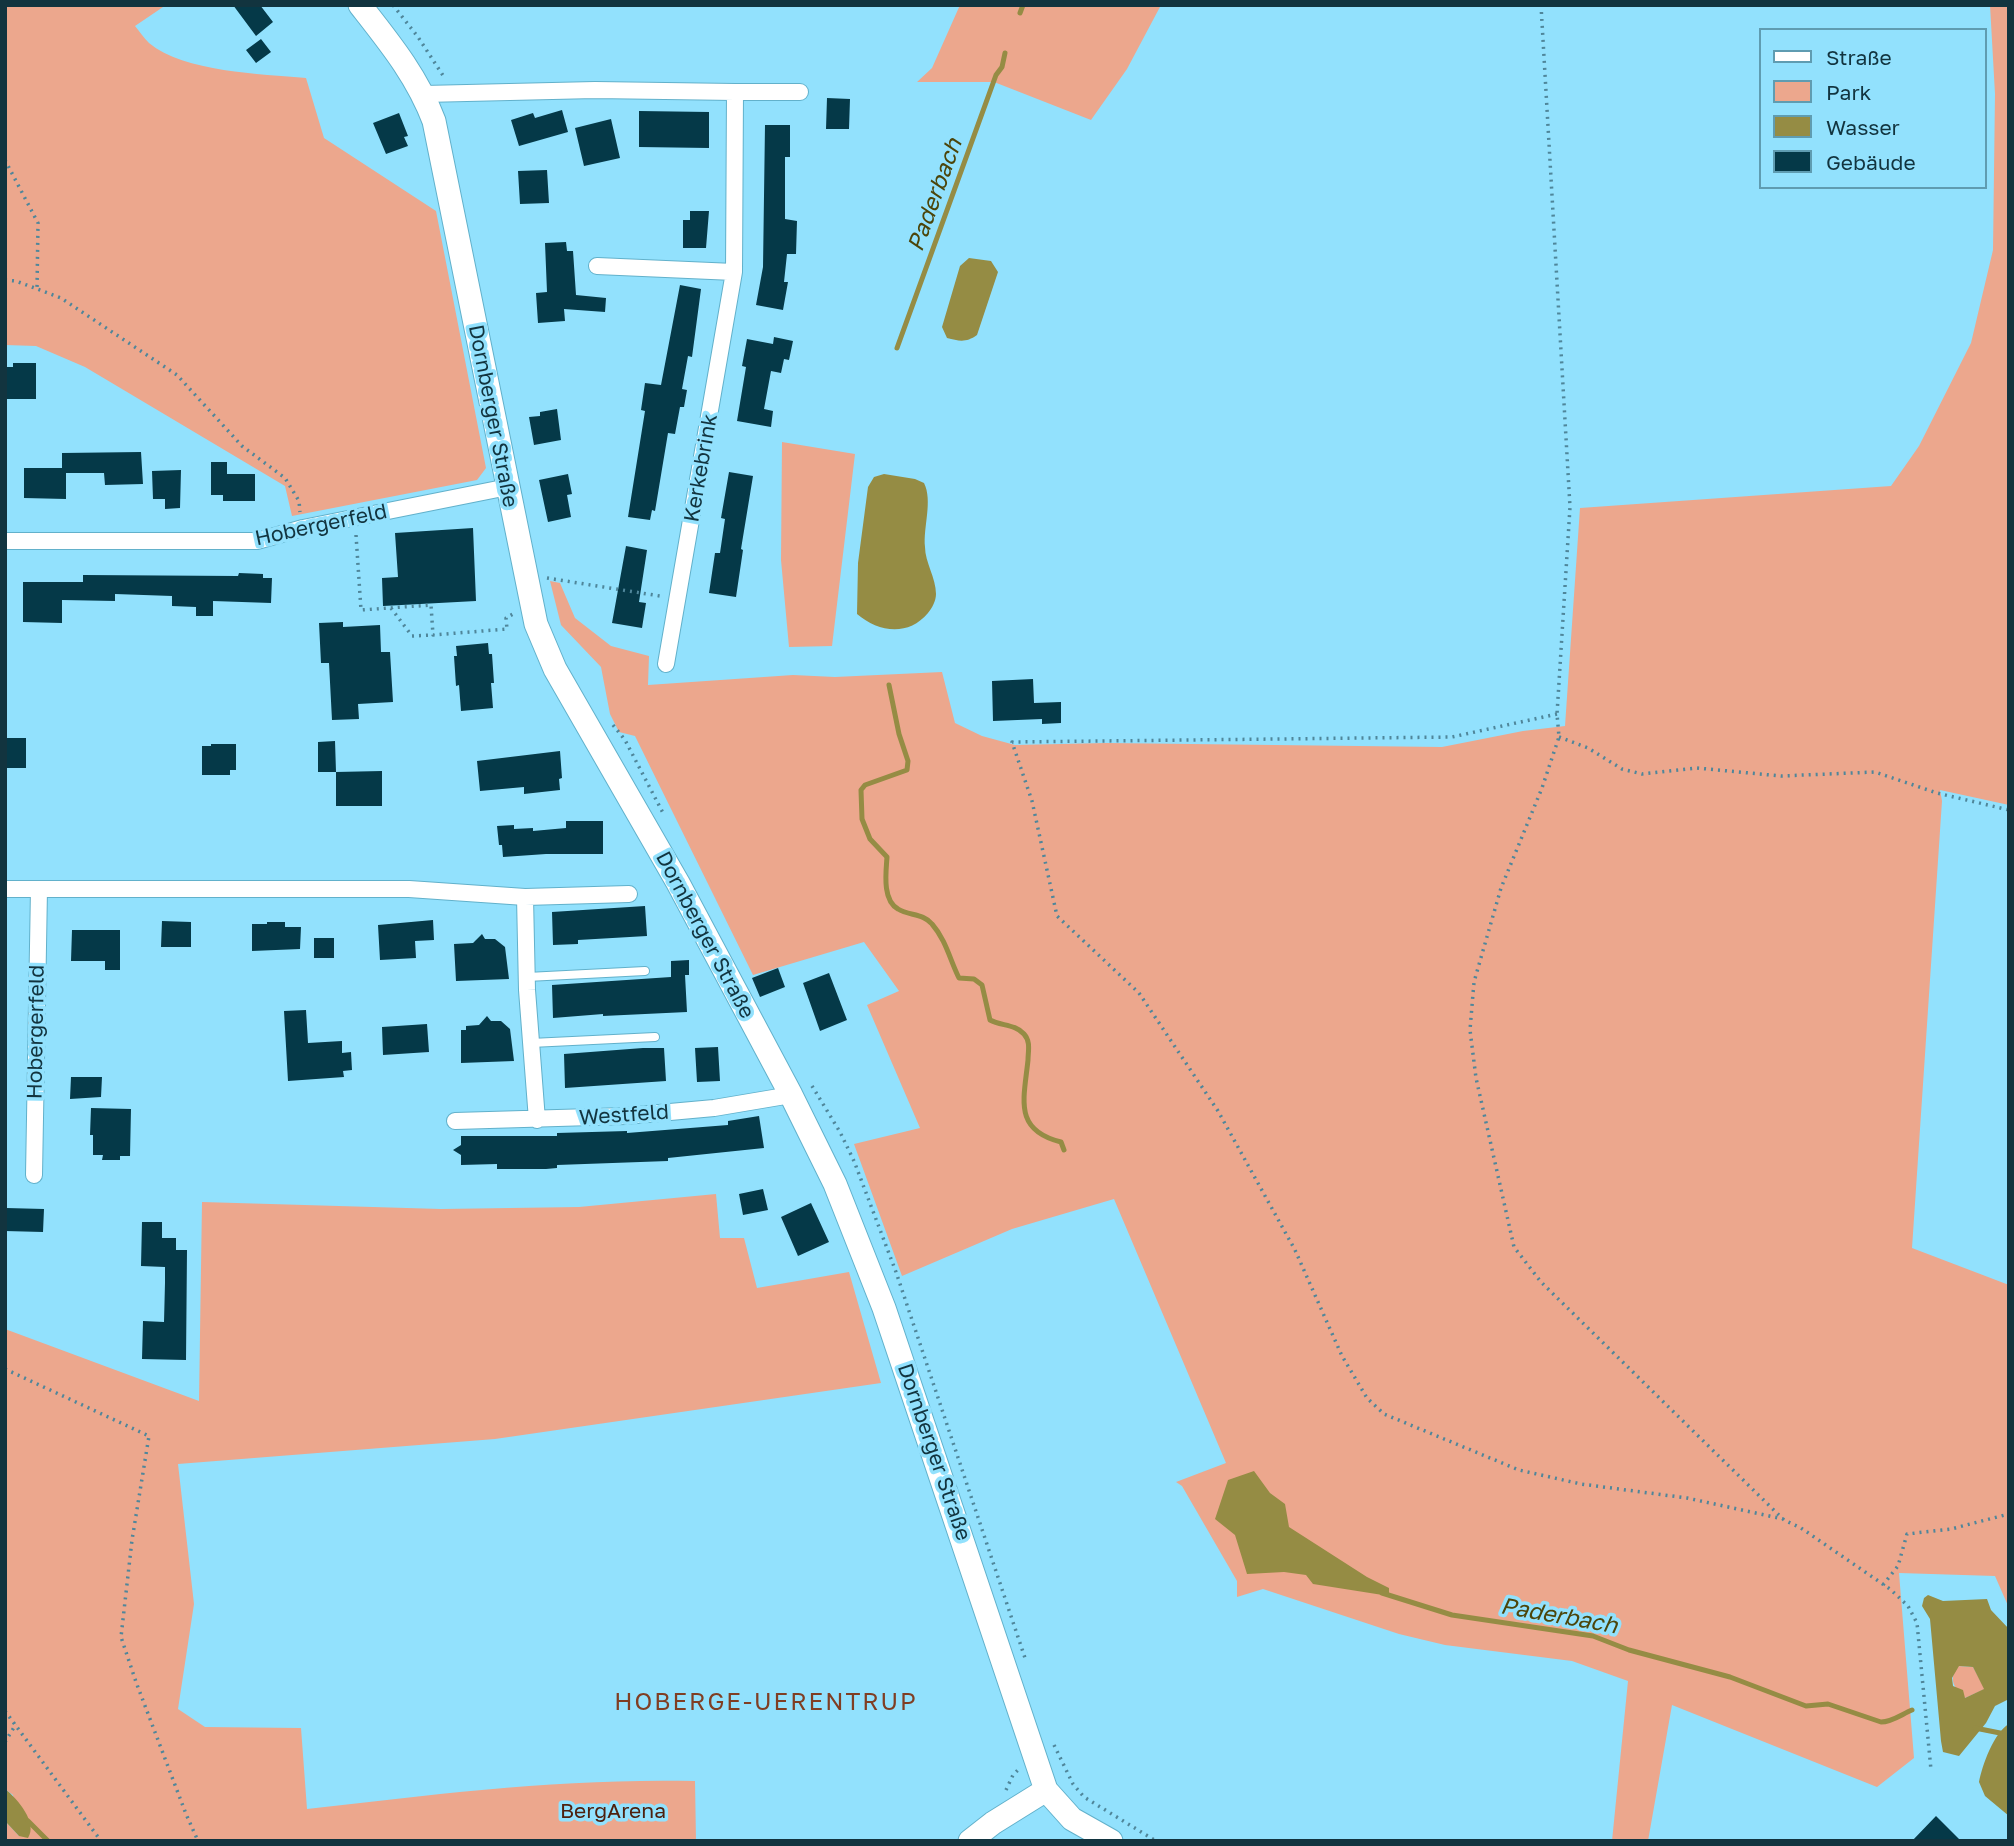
<!DOCTYPE html>
<meta charset="utf-8">
<style>
body{margin:0}
#map{position:relative;width:2014px;height:1846px;overflow:hidden;background:#92e1fd;font-family:"Golos Text",sans-serif}
canvas{display:block}
.frame{position:absolute;inset:0;border:7px solid #12343f;pointer-events:none}
.legend{position:absolute;left:1759px;top:28px;width:228px;height:161px;box-sizing:border-box;background:#92e1fd;border:2px solid #5f9cb1;margin:0;padding:9px 12px;list-style:none;font-size:21px;color:#12343f}
.legend li{display:flex;align-items:center;gap:14px;height:35px}
.legend b{width:35px;border:2px solid #5f9cb1}
</style>
<div id="map">
<canvas width="2014" height="1846"></canvas>
<div class="frame"></div>
<ul class="legend">
<li><b style="height:9px;background:#fff"></b>Straße</li>
<li><b style="height:19px;background:#eca78d"></b>Park</li>
<li><b style="height:19px;background:#958c44"></b>Wasser</li>
<li><b style="height:19px;background:#053948"></b>Gebäude</li>
</ul>
</div>
<script>
const context = document.querySelector('canvas').getContext('2d');
context.lineJoin = 'round';
function paint(path, color) {
  context.fillStyle = color;
  context.fill(path, 'evenodd');
}
function stroke(path, color, width, dash) {
  context.strokeStyle = color;
  context.lineWidth = width;
  context.lineCap = dash ? 'butt' : 'round';
  context.setLineDash(dash || []);
  context.stroke(path);
}
function label(font, color, halo, rows, align = 'center') {
  context.font = font + ' "Golos Text",sans-serif';
  context.lineWidth = 7;
  context.setLineDash([]);
  context.textBaseline = 'middle';
  context.strokeStyle = halo;
  context.fillStyle = color;
  for (const [text, x, y, turn = 0] of rows) {
    context.save();
    context.translate(x, y);
    context.rotate((+turn || 0) * Math.PI / 180);
    context.textAlign = isNaN(turn) ? turn : align;
    if (halo) context.strokeText(text, 0, 0);
    context.fillText(text, 0, 0);
    context.restore();
  }
}
paint(new Path2D(`
 M5 5H166L135 26C139 31 144 38 149 43 184 72 261 74 306 78L324 138 436 211 486 468 477 480 292 516 285 486 85 367 36 346 5 345Z
 M960 5H1161L1127 69 1091 120 994 82H917L932 68Z
 M1990 5H2009V805L1940 790 1942 801 1912 1248 2009 1285V1608L1995 1576 1899 1573 1914 1758 1877 1787 1672 1705 1648 1841H1612L1628 1681 1572 1661 1445 1645 1399 1634 1263 1589 1237 1597V1581L1182 1486 1176 1482 1226 1463 1114 1199 1012 1229 902 1276 854 1144 920 1128 867 1005 899 991 864 942 753 975 635 736 619 732 610 714 601 667 561 625 550 581 560 583 575 618 611 646 649 656 648 685 793 675 835 677 942 672 955 723 982 736 1015 745 1107 743 1442 747 1523 731 1565 726 1580 508 1891 486 1919 446 1971 343 1993 250 1995 94Z
 M782 442 855 454 832 646 789 647 781 560Z
 M716 1194 720 1238H744L757 1288 849 1272 881 1383 495 1439 178 1464 194 1604 178 1709 205 1727 301 1728 307 1809C436 1794 565 1778 695 1781L696 1841H5V1821L19 1836 13 1795 5 1789V1329L199 1401 202 1202 441 1209 579 1207Z
 M1958 1666 1973 1667 1985 1689 1965 1698C1954 1687 1948 1680 1958 1666Z`), '#eca78d');
paint(new Path2D(`
 M969 258 991 261 998 272 977 335C966 343 959 341 947 338L942 327 960 266Z
 M884 474 915 479 924 483C933 501 923 527 925 547 925 562 936 578 936 594 936 601 932 608 928 613 908 637 878 632 857 614L858 563 868 487 874 477Z
 M1254 1471 1270 1493 1285 1504 1289 1527 1367 1577 1389 1588V1596L1313 1584 1306 1575 1284 1572 1247 1574 1235 1535 1215 1519 1228 1480Z
 M1928 1595 1943 1601 1987 1599 1991 1610 2009 1629V1699L1995 1706 1986 1723 1959 1756 1943 1752 1941 1741 1930 1619 1922 1606 1924 1598ZM1959 1666 1973 1667 1984 1689 1965 1698 1963 1690 1953 1686 1952 1678Z
 M2009 1724V1816L1985 1796 1979 1782C1982 1766 1994 1732 2009 1724Z
 M5 1789C18 1799 38 1823 28 1838L19 1836 5 1821Z`), '#958c44');
stroke(new Path2D(`
 M1020 13 1023 5
 M897 348 996 75 1002 67 1005 53
 M889 685 899 734 908 761 907 770 865 785 861 790 862 819 870 839 887 857C886 872 882 900 898 909 909 916 923 913 932 924 946 940 950 960 959 978L974 979 982 985 990 1020C1001 1026 1015 1024 1024 1034 1031 1042 1028 1051 1028 1060 1024 1099 1013 1130 1061 1142L1064 1150
 M1382 1593 1452 1615 1593 1636 1629 1650 1730 1677 1806 1706 1828 1704 1881 1722C1892 1722 1902 1714 1912 1710
 M1975 1728 2000 1733
 M28 1821 48 1841`), '#958c44', 5);
paint(new Path2D(`
 M233 5H260L273 22 256 36Z
 M261 39 271 52 256 63 246 50Z
 M827 98 850 99 849 129H826Z
 M562 110 568 132 519 146 511 120 533 113 535 118Z
 M639 111 709 112V148L639 147Z
 M399 113 408 136 404 137 408 146 386 154 373 123Z
 M611 119 620 158 584 166 575 128Z
 M765 125H790V157H785V219L797 221 796 254H787L784 282H788L783 310 756 305 763 267Z
 M547 170 549 203 520 204 518 171Z
 M690 211H709L706 248H683V220H690Z
 M566 242 567 251H573L576 295 606 298 605 312 564 309 565 321 538 323 536 293 547 292 545 243Z
 M680 285 701 289 692 357 688 356 682 389 687 390 684 407H680L675 434 668 433 655 511 652 510 650 520 628 517 645 411 641 410 645 383 661 385Z
 M774 337 793 341 789 360 784 359 781 373 771 371 764 409 773 411 771 427 737 421 746 367 742 366 747 339 773 344Z
 M13 363H36V399H5V367H13Z
 M557 409 561 440 534 445 529 417 540 416V412Z
 M141 452 143 484 105 485 104 473H66V499L24 498V468H62V453Z
 M211 462H227V474H255V501H223V495H211Z
 M181 470 180 508 165 509V499H153L152 471Z
 M729 472 753 476 741 549 743 550 736 597 709 593 715 553H720L725 519 721 518Z
 M568 474 572 494 567 495 571 517 548 522 539 480Z
 M473 528 476 601 383 606 382 578 398 577 395 533Z
 M626 546 647 550 639 602 646 603 642 628 612 623Z
 M239 573 263 574V578H272L271 603 213 601V616H196V607L172 606V596L115 594V601L62 600V623L23 622V582H83V575L238 576Z
 M343 622V627L380 625 381 652H390L393 702 358 704 359 719 332 720 329 663H321L319 623Z
 M488 643 489 654H492L494 683H491L493 708 461 711 459 685 456 686 454 656H457L456 646Z
 M1033 679 1034 703 1061 702V723L1042 724V719L993 721 992 681Z
 M5 738H26V768H5Z
 M335 741 336 772H318V742Z
 M211 744H236V770H230V775H202V746H211Z
 M560 751 562 778 559 779 560 790 524 794V787L480 791 477 761Z
 M382 771V806H336V772Z
 M566 821H603V854H546L503 857 502 845H499L497 826 514 825V829L533 828V831L566 828Z
 M645 906 647 936 578 940V944L553 945 552 912Z
 M433 920 434 940 415 941 416 958 380 960 378 925Z
 M162 921 191 922V947H161Z
 M267 922H285V927H301L300 949 252 951V924H267Z
 M72 930H120V970H105V961H71Z
 M482 934 485 939H495L505 947 509 979 456 981 454 944 473 943Z
 M314 938H334V958H314Z
 M689 960V975H685L687 1012 603 1016V1014L553 1018 552 985 671 977V961Z
 M778 968 785 987 760 997 752 978Z
 M829 973 847 1020 820 1031 803 983Z
 M306 1010 308 1043 342 1041V1053L351 1052 352 1070 343 1071 344 1077 288 1081 284 1011Z
 M487 1016 491 1021H501L510 1029 514 1061 461 1063V1030H466V1026L479 1025Z
 M427 1024 429 1052 383 1055 382 1027Z
 M718 1047 720 1081 697 1082 695 1048Z
 M643 1048H664L666 1081 565 1088 564 1054Z
 M71 1077H102L101 1097 70 1099Z
 M91 1108 131 1109 130 1156H120V1160H102L103 1155H93V1135H90Z
 M759 1116 764 1148 668 1158V1161L557 1165V1168L546 1169H497V1164L461 1165V1155L453 1150 461 1145V1136H557V1133L627 1131V1133L728 1125V1121Z
 M763 1189 768 1210 743 1215 739 1194Z
 M811 1203 829 1242 798 1256 781 1217Z
 M6 1208 44 1209 43 1232 5 1231Z
 M142 1222H162V1238H176V1250H187L186 1360 142 1359 143 1321 164 1322 165 1283V1267L141 1266Z
 M1936 1816 1961 1841H1912Z`), '#053948');
const lane = new Path2D(`
 M527 977 645 971
 M531 1043 655 1037`);
const street = new Path2D(`
 M735 92H800
 M424 94 595 90 735 92 734 272 666 664
 M597 266 734 272
 M5 541H257L303 528 508 487
 M5 889H409L525 897 629 894
 M525 897 527 990 537 1120
 M455 1121 626 1116 714 1108 791 1095
 M34 1175 39 889`);
const secondary = new Path2D(`
 M360 5C389 42 417 76 434 121L536 624 555 669 678 883 791 1095 835 1184 884 1308 1046 1790 1072 1819 1111 1841
 M970 1841 993 1823 1046 1790`);
stroke(lane, '#62b1cb', 10);
stroke(street, '#62b1cb', 18);
stroke(secondary, '#62b1cb', 25);
stroke(new Path2D(`
 M393 5 418 37 444 77
 M1541 5 1570 507 1557 714 1559 737 1542 788 1501 888 1474 982 1470 1030 1476 1078 1514 1247 1541 1282 1784 1520 1801 1528 1890 1589 1908 1606 1917 1623 1931 1770
 M5 160 38 223 37 289
 M5 280 16 281 61 298 177 375 242 446 285 478 299 501 300 512
 M356 535 361 610 431 605 433 635 507 629 506 618 513 614
 M547 578 660 596
 M391 608 412 636 433 635
 M1557 714 1452 737 1012 742 1032 801 1057 916 1139 993 1218 1111 1295 1250 1342 1356 1367 1398 1384 1414 1519 1470 1581 1484 1687 1498 1783 1519
 M613 725 625 740 663 813
 M1559 737 1588 748 1622 769 1642 774 1697 768 1781 776 1875 772 1937 793 2009 810
 M812 1086 840 1132 854 1161 896 1272 1025 1658
 M5 1369 149 1436 132 1540 121 1637 136 1682 186 1814 198 1841
 M1883 1585 1898 1566 1907 1534 1951 1529 2009 1514
 M5 1711 101 1841
 M5 1742 16 1724
 M1054 1745 1073 1784 1084 1797 1156 1841
 M1006 1790 1013 1775 1018 1770`), '#4f869a', 3.5, [2, 5]);
stroke(lane, '#fff', 8);
stroke(street, '#fff', 16);
stroke(secondary, '#fff', 23);
label('21px', '#12343f', '#92e1fd', [
 ["Dornberger Straße",493,416,79],
 ["Kerkebrink",701,468,-80],
 ["Hobergerfeld",321,525,-12],
 ["Dornberger Straße",705,935,62],
 ["Hobergerfeld",36,1032,-89],
 ["Westfeld",624,1115,-4],
 ["Dornberger Straße",934,1452,71]
]);
label('21px', '#4e200e', '#92e1fd', [
 ["BergArena",613,1811]
]);
label('italic 23px', '#4c450a', '#92e1fd', [
 ["Paderbach",935,195,-70],
 ["Paderbach",1559,1616,10]
]);
context.letterSpacing = '2px';
label('24px', '#803e23', '#92e1fd', [
 ["HOBERGE-UERENTRUP",766,1702]
]);
context.letterSpacing = '0px';
</script>
